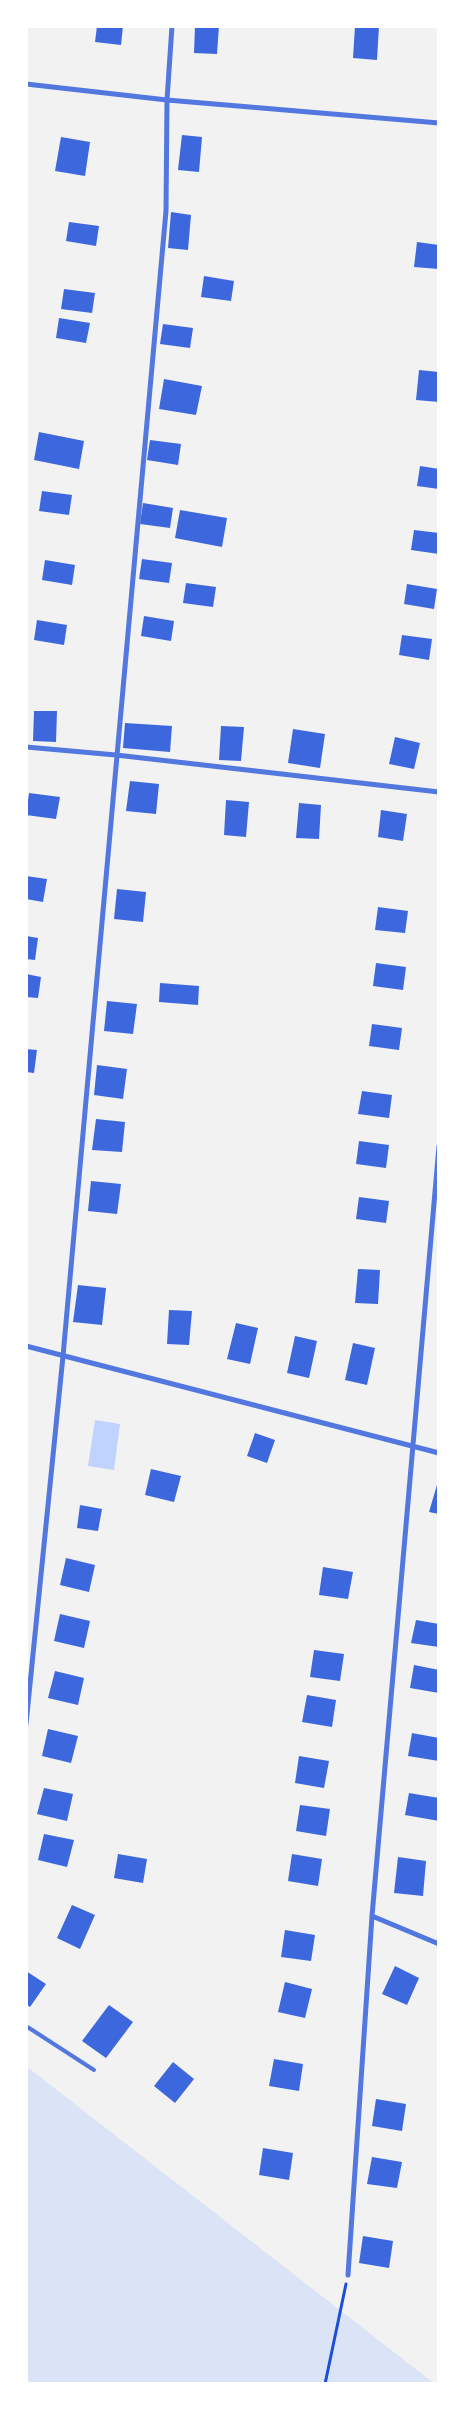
<!DOCTYPE html>
<style>
body{margin:0}
#map{position:relative;width:465px;height:2410px;overflow:hidden;background:#f2f2f2;font-family:"Fira Sans",sans-serif}
canvas{display:block}
.frame{position:absolute;inset:0;border:28px solid #fff;pointer-events:none}
</style>
<div id="map">
<canvas width="465" height="2410"></canvas>
<div class="frame"></div>
</div>
<script>
const context = document.querySelector('canvas').getContext('2d');
context.lineJoin = 'round';
function paint(path, color) {
  context.fillStyle = color;
  context.fill(path, 'evenodd');
}
function stroke(path, color, width, dash) {
  context.strokeStyle = color;
  context.lineWidth = width;
  context.lineCap = dash ? 'butt' : 'round';
  context.setLineDash(dash || []);
  context.stroke(path);
}
paint(new Path2D(`
 M26 2066 435 2384H26Z`), '#dbe4f7');
paint(new Path2D(`
 M95 1420 120 1424 114 1470 88 1466Z`), '#bfd3fe');
paint(new Path2D(`
 M97 26H123L121 45 95 42Z
 M195 26H219L217 54 194 53Z
 M355 26H379L377 60 353 58Z
 M182 135 202 137 199 172 178 170Z
 M61 137 90 142 85 176 55 171Z
 M171 212 191 215 188 250 168 248Z
 M69 222 99 226 96 246 66 241Z
 M417 242 439 245V269L414 267Z
 M204 276 234 281 231 301 201 297Z
 M64 289 95 293 92 313 61 309Z
 M59 318 90 323 86 343 56 338Z
 M163 324 193 328 190 348 160 344Z
 M419 370 439 372V402L416 400Z
 M164 379 202 386 196 415 159 409Z
 M39 432 84 441 79 469 34 460Z
 M150 440 181 444 178 465 147 460Z
 M420 466 439 469V489L417 486Z
 M42 491 72 495 69 515 39 511Z
 M143 503 173 508 170 528 140 524Z
 M180 510 227 518 222 547 175 538Z
 M414 530 439 533V554L411 550Z
 M142 559 172 563 169 583 139 579Z
 M45 560 75 565 72 585 42 580Z
 M186 583 216 587 213 607 183 603Z
 M407 584 437 589 434 609 404 604Z
 M144 616 174 621 171 641 141 636Z
 M37 620 67 625 64 645 34 640Z
 M402 635 432 639 429 660 399 655Z
 M34 711H57L56 742 33 741Z
 M125 723 172 726 170 752 123 748Z
 M221 726 244 727 241 761 219 760Z
 M293 729 325 734 320 768 288 763Z
 M395 737 420 743 414 769 389 764Z
 M130 781 159 784 156 814 126 811Z
 M29 793 60 797 56 819 26 815Z
 M226 800 249 802 246 837 224 835Z
 M299 803 321 805 319 839 296 838Z
 M381 810 407 814 403 841 378 837Z
 M26 876 47 879 43 902 26 899Z
 M117 889 146 892 143 922 114 919Z
 M378 907 408 911 405 933 375 930Z
 M26 936 38 938 35 960 26 959Z
 M376 963 406 967 403 990 373 986Z
 M26 974 41 977 38 998 26 997Z
 M160 983 199 986 198 1005 159 1002Z
 M107 1001 137 1004 133 1034 104 1031Z
 M372 1024 402 1028 399 1050 369 1046Z
 M26 1049 37 1050 34 1073 26 1072Z
 M97 1065 127 1069 123 1099 94 1095Z
 M362 1091 392 1095 389 1118 358 1114Z
 M96 1119 125 1122 122 1152 92 1150Z
 M359 1141 389 1145 386 1168 356 1164Z
 M91 1181 121 1184 117 1214 88 1211Z
 M359 1197 389 1201 386 1223 356 1219Z
 M358 1269 380 1270 378 1304 355 1303Z
 M78 1285 106 1288 102 1325 73 1322Z
 M169 1310 192 1311 189 1345 167 1344Z
 M236 1323 258 1328 250 1364 227 1359Z
 M295 1336 317 1341 309 1378 287 1373Z
 M353 1343 375 1348 367 1385 345 1380Z
 M255 1433 275 1440 267 1463 247 1456Z
 M151 1469 181 1476 174 1502 145 1495Z
 M439 1478V1514L429 1512Z
 M80 1505 102 1509 98 1531 77 1528Z
 M66 1558 95 1565 89 1592 60 1585Z
 M323 1567 353 1572 348 1599 319 1595Z
 M60 1614 90 1621 84 1648 54 1641Z
 M416 1620 439 1624V1647L411 1643Z
 M314 1650 344 1654 340 1681 310 1677Z
 M414 1665 439 1670V1693L410 1688Z
 M55 1671 84 1678 78 1705 48 1698Z
 M307 1695 336 1700 332 1727 302 1722Z
 M48 1729 78 1736 71 1763 42 1756Z
 M412 1733 439 1738V1761L408 1756Z
 M299 1756 329 1761 324 1788 295 1783Z
 M44 1788 73 1794 67 1821 37 1814Z
 M409 1793 439 1798V1821L405 1815Z
 M300 1805 330 1809 326 1836 296 1831Z
 M44 1834 74 1840 67 1867 38 1860Z
 M118 1854 147 1859 143 1883 114 1878Z
 M292 1854 322 1859 318 1886 288 1881Z
 M398 1857 426 1861 423 1896 394 1893Z
 M72 1905 95 1915 80 1949 57 1938Z
 M285 1930 315 1935 311 1961 281 1957Z
 M395 1966 419 1978 407 2005 382 1994Z
 M26 1971 46 1984 30 2007 26 2004Z
 M285 1982 312 1989 305 2018 278 2012Z
 M109 2005 133 2022 106 2058 82 2041Z
 M274 2059 303 2064 299 2091 269 2086Z
 M173 2062 194 2079 175 2103 154 2086Z
 M376 2099 406 2104 402 2131 372 2126Z
 M263 2148 293 2153 289 2180 259 2175Z
 M372 2157 402 2162 397 2188 367 2184Z
 M363 2236 393 2241 389 2268 359 2263Z`), '#3d67dc');
stroke(new Path2D(`
 M325 2384 346 2284`), '#1d4ed8', 3);
stroke(new Path2D(`
 M26 2026 94 2070`), '#5277de', 4);
stroke(new Path2D(`
 M26 84 167 100 439 123
 M26 747 116 755 439 792
 M26 1346 439 1453
 M26 1724 63 1356 166 211 167 100 172 26
 M372 1916 439 1944
 M348 2275 372 1916 439 1146`), '#5277de', 5);
</script>
